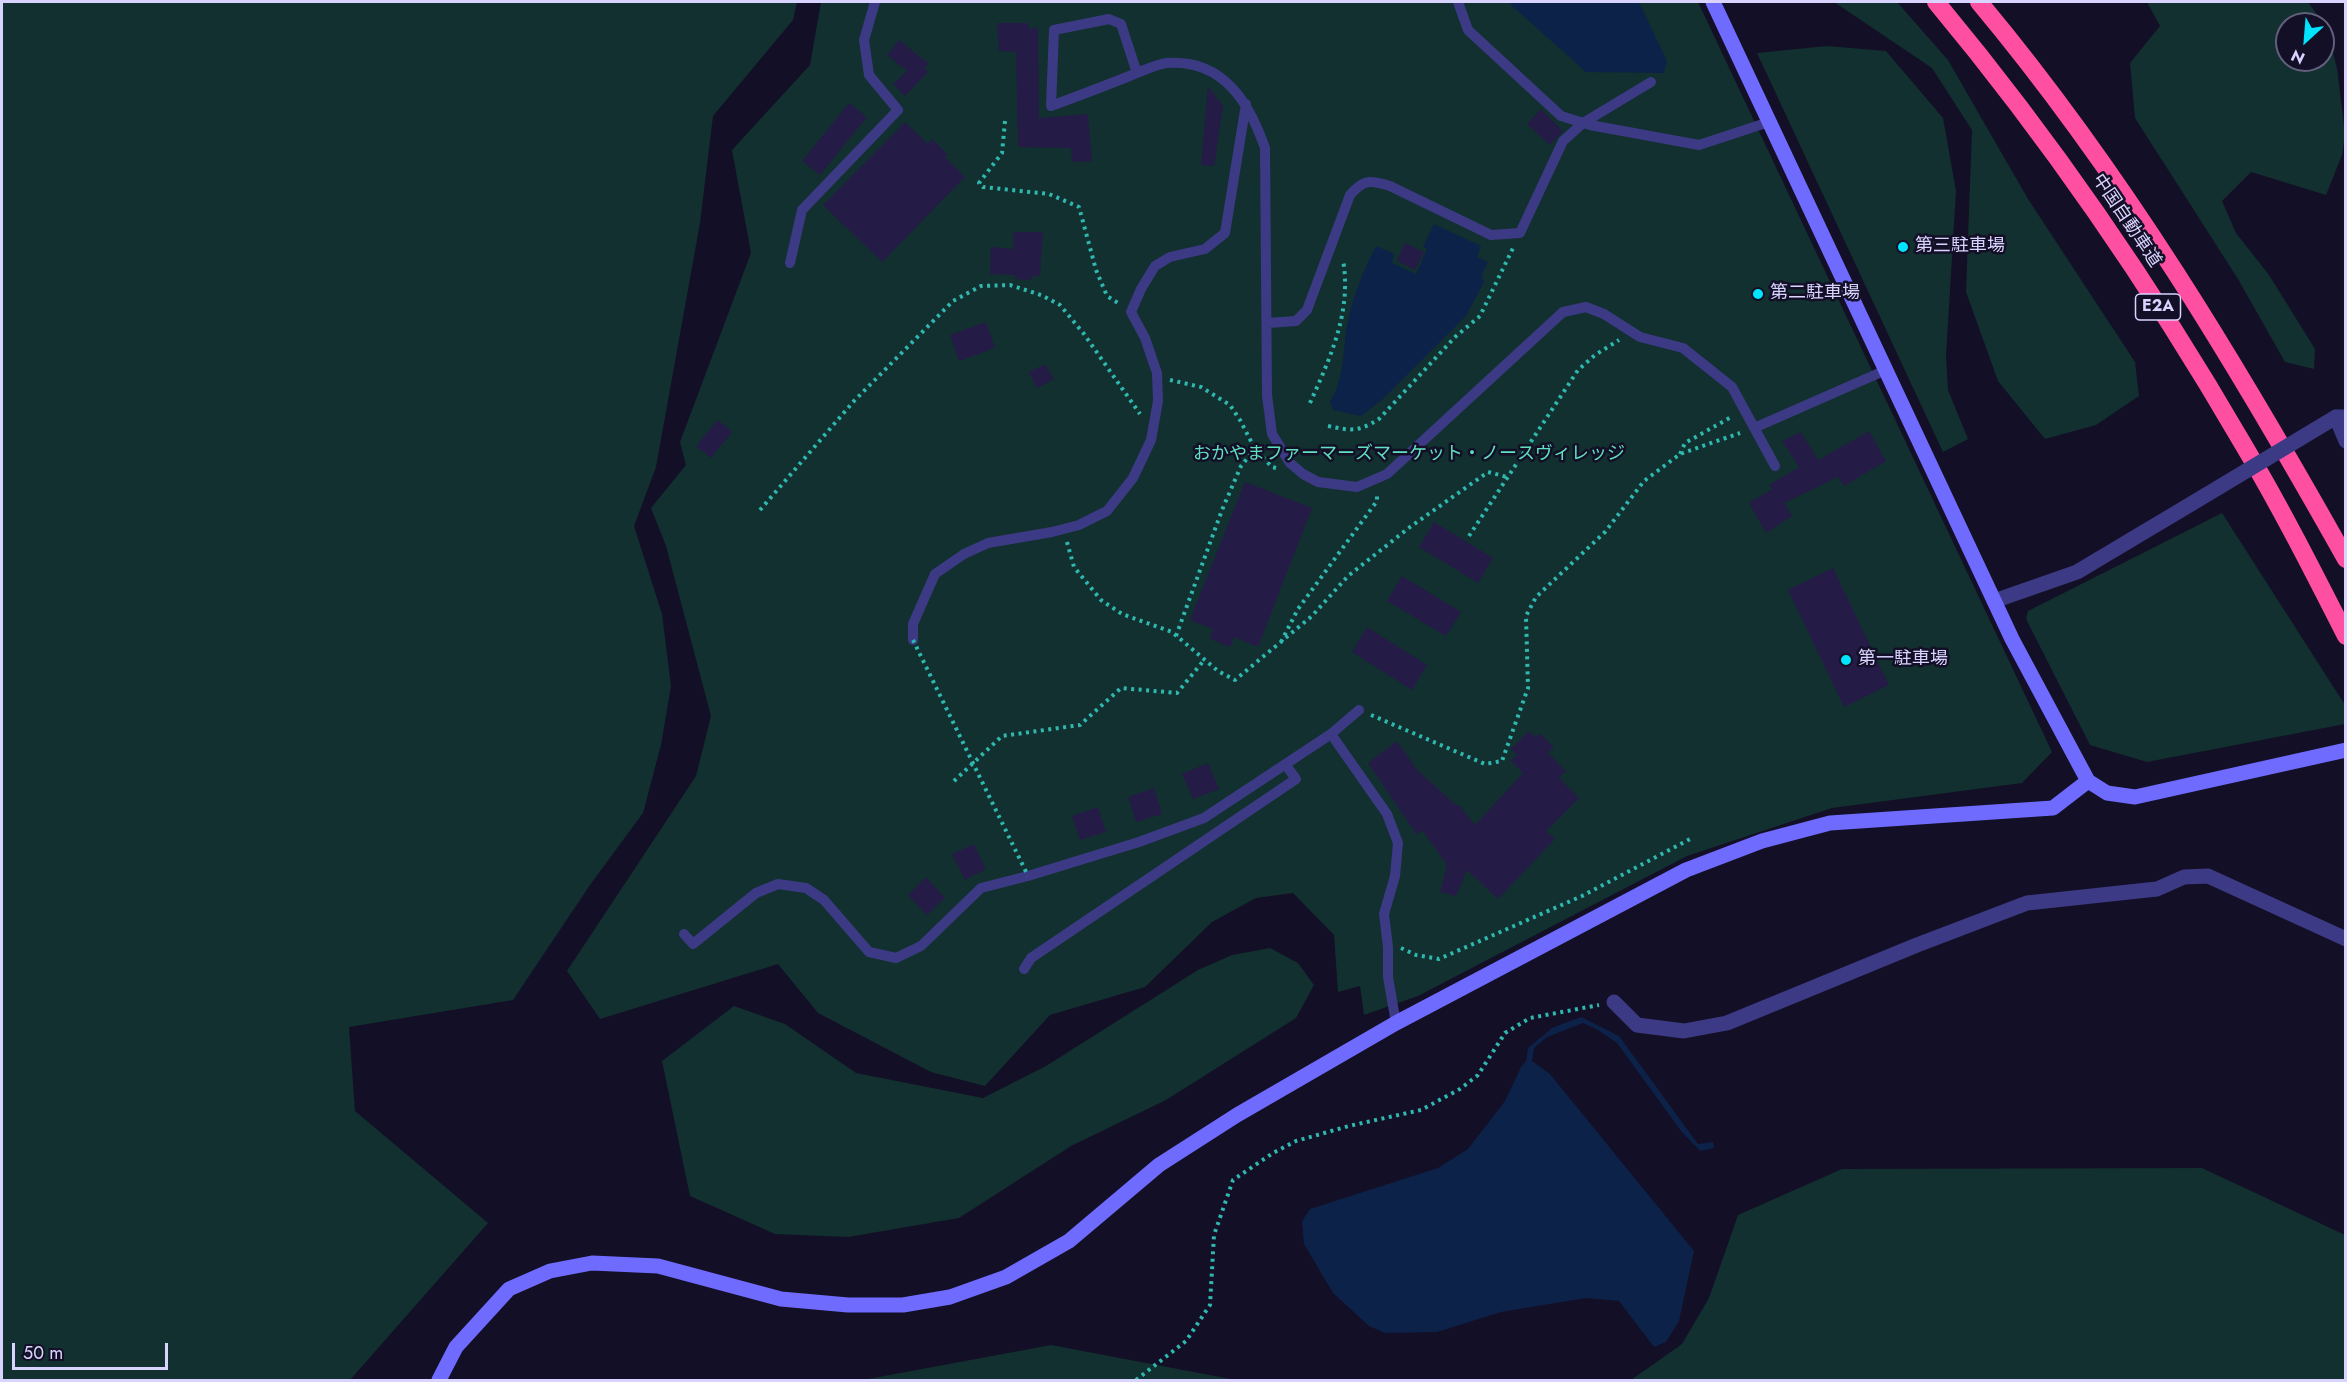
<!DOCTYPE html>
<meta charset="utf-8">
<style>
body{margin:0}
#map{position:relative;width:2347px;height:1382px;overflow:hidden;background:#130f26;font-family:Jost,sans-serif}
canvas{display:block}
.frame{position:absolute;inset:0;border:3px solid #d9d4ff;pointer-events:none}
.north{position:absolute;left:2275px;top:12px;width:60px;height:60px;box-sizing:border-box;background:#130f26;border:2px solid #625e7d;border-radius:50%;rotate:206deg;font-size:16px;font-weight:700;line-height:24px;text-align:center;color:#d9d4ff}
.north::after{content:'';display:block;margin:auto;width:21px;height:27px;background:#00e5ff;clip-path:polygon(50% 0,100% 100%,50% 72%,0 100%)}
.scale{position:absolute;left:12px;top:1343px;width:156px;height:27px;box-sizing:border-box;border:3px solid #d9d4ff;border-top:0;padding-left:8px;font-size:18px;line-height:21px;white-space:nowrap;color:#d9d4ff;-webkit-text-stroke:4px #130f26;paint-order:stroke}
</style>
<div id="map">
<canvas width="2347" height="1382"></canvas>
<div class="frame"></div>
<div class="north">N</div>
<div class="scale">50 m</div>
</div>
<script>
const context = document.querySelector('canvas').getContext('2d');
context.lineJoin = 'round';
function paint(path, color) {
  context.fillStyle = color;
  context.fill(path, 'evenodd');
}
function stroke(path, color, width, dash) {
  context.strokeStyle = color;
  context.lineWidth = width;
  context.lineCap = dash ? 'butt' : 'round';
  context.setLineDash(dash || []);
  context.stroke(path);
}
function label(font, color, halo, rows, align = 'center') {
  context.font = font + ' Jost,"Noto Sans JP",sans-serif';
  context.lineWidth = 5;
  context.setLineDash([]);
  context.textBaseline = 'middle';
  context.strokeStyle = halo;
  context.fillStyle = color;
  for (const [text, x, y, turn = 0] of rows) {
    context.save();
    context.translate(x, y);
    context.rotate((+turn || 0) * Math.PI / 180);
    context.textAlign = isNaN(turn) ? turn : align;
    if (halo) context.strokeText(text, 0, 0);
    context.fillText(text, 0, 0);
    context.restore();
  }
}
paint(new Path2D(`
 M2 2H797L793 20 713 116 700 223 656 467 634 526 662 614 671 686 661 745 643 813 590 885 513 1000 349 1027 355 1111 488 1223 350 1380H2Z
 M821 2H1698L2052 752 2022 783 1832 808 1687 856 1418 996 1364 1015 1360 986 1338 992 1334 935 1293 893 1256 898 1212 922 1145 987 1050 1015 985 1086 931 1072 818 1013 778 964 600 1019 567 971 696 776 711 716 666 546 651 508 686 465 680 442 751 253 732 150 810 65Z
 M1834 2H1897L1948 60 2028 199 2135 362 2139 396 2096 425 2045 439 1998 381 1966 292 1972 130 1932 68Z
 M2147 2H2308L2326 27 2337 68 2345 134 2342 155 2326 195 2251 172 2222 201 2236 233 2269 275 2315 349 2314 369 2285 362 2238 279 2135 118 2130 63 2160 26ZM2287 24H2323V60H2287Z
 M1827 46 1886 51 1943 118 1956 191 1946 356 1948 390 1968 439 1943 452 1757 53Z
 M2222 513 2345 705V724L2147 762 2090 745 2026 619 2028 611Z
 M1270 948 1298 963 1314 985 1296 1018 1166 1100 1071 1146 959 1218 848 1237 775 1234 690 1196 662 1061 734 1006 785 1024 856 1073 983 1098 1046 1066 1198 970 1232 955Z
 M2202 1168 2345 1235V1380H1631L1682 1344 1709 1298 1738 1215 1842 1169Z
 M1051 1345 1236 1380H863Z`), '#12302f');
paint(new Path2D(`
 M1510 2H1639L1667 61 1664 73 1586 72 1512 6Z
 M1434 224 1481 246 1477 257 1488 262 1482 274 1484 282 1466 316 1383 399 1361 416 1333 410 1330 402C1344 380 1343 351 1347 325 1353 296 1362 273 1376 246L1394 254 1392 263 1416 274 1427 249 1423 247Z
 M1581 1017 1619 1036 1698 1144 1713 1142 1714 1148 1700 1151 1681 1131 1617 1043 1598 1030 1583 1023 1547 1037 1534 1048 1532 1061 1550 1074 1694 1251 1679 1321 1666 1342 1654 1347 1619 1301 1586 1298 1501 1312 1437 1332 1385 1333 1369 1326 1333 1293 1304 1244 1302 1221 1310 1209 1438 1168 1468 1149 1505 1101 1521 1067 1526 1061 1528 1048 1552 1028Z`), '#0c2248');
paint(new Path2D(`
 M997 23H1027L1030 29 1038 27 1039 118 1088 114 1092 161 1072 162 1071 148 1018 147 1016 52 999 51Z
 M899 40 929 64 924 68 928 72 905 96 893 84 907 71 887 55Z
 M1208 86 1223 106 1214 166 1201 165Z
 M849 103 867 117 820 175 802 161Z
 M1541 109 1563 131 1550 145 1527 124Z
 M905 122 928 144 932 139 948 155 945 157 965 177 882 262 823 205Z
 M1013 232H1043L1040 276H1032V280L1015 279V275L990 274 991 247 1013 249Z
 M1405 243 1424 252 1415 270 1397 261Z
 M986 322 995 348 959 361 950 335Z
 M1045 364 1054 379 1037 388 1029 372Z
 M718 420 732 432 711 458 696 446Z
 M1869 431 1886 461 1844 486 1838 477 1784 503 1792 516 1766 533 1749 503 1772 489 1769 485 1799 467 1782 441 1801 432 1818 460Z
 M1245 482 1312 508 1258 647 1234 637 1230 647 1210 639 1213 629 1190 620Z
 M1434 522 1493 558 1478 583 1419 547Z
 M1833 568 1889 685 1844 707 1788 590Z
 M1402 576 1461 612 1446 636 1387 601Z
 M1367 627 1427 665 1412 690 1352 652Z
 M1529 731 1536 737 1540 733 1554 747 1548 753 1566 771 1559 778 1579 798 1546 831 1555 839 1498 899 1467 870 1456 896 1440 892 1447 865 1422 830 1417 835 1368 763 1397 741 1417 770 1457 806 1459 805 1475 825 1523 773 1511 761 1517 755 1511 749Z
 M1208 763 1219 789 1193 799 1182 774Z
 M1154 788 1162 814 1136 822 1128 797Z
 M1098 807 1106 832 1080 840 1072 816Z
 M974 844 986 869 965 880 952 854Z
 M926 877 945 898 927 915 908 895Z`), '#241b47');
stroke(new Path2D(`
 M1005 121 1002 153 979 183 983 187 1049 194 1079 207 1096 270 1107 296 1118 303
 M1170 380 1201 387 1230 405 1240 420 1255 449 1272 467 1276 468
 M1310 403C1330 358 1352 312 1343 260
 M1328 426C1352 431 1358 432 1379 419L1455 337 1480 316 1513 248
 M1680 454 1685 443 1733 416
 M760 510 854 401 953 301 981 286 1010 285 1041 295 1060 305 1084 334 1140 414
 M1469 536 1578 370 1595 355 1619 340
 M1067 542 1074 567 1101 600 1122 614 1172 632 1218 671 1235 680 1312 616 1348 576 1410 527 1488 472 1507 477
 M1176 636 1222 510 1241 466 1255 449
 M1281 642 1298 609 1377 501V494
 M1371 715 1485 764 1502 761 1528 688 1526 616 1536 597 1605 532 1644 481 1680 454 1740 433
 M954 781 1002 736 1080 725 1121 688 1177 693 1205 659
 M1401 948 1416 955 1439 959 1582 896 1692 838
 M1136 1380 1186 1341 1210 1305 1214 1235 1233 1180 1273 1153 1296 1141 1349 1126 1421 1110 1460 1089 1478 1075 1505 1033 1530 1018 1599 1005`), '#2fb8b0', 4, [3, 4.5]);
stroke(new Path2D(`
 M1458 2 1468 30 1561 116 1590 125 1699 145 1769 122
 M1137 73 1121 24 1109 19 1054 30 1051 106C1078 96 1105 86 1132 75 1143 71 1156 64 1167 63 1223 59 1249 102 1265 148L1267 395 1272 434 1290 463 1303 474 1318 482 1357 487 1387 474 1563 312 1586 307 1604 314 1640 337 1683 348 1732 387 1775 466
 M790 263 802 210 898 110 869 75 864 40 875 2
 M1268 323 1296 321 1307 310 1350 195C1364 179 1370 180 1390 186L1491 235 1520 233 1563 141 1583 123 1651 82
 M1754 428 1886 370
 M913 640V624L935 574 964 554 988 543 1052 532 1079 525 1107 511 1133 478 1151 440 1158 401 1157 373 1145 338 1131 312 1141 289 1155 266 1170 257 1205 249 1225 233 1246 104
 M1331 734 1387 814 1398 843 1395 876 1384 914 1388 947V977L1396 1023
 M684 934 693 944 756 893 778 884 806 888 824 900 869 952 896 958 921 946 981 888 1028 876 1139 842 1204 818 1331 734 1359 710
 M1024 969 1031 958 1296 779 1285 764`), '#3d3a85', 10);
stroke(new Path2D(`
 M2346 417H2336L2346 441
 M1994 601 2077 572 2191 504
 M1614 1002 1637 1025 1684 1031 1727 1023 1917 945 2027 903 2157 889 2184 877 2208 876 2346 939`), '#3d3a85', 15);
stroke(new Path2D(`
 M1713 2 2012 639 2088 781 2107 793 2135 797 2346 750
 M439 1380 456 1347 509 1289 550 1271 592 1263 658 1266 781 1299 848 1305H903L950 1297 1006 1277 1069 1241 1159 1165 1237 1115 1396 1023 1686 870 1762 841 1830 823 2053 808 2088 781`), '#6f6bff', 15);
stroke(new Path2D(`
 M1936 2C2051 140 2153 289 2243 444 2280 506 2313 571 2346 636
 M1979 2C2122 173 2237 365 2346 559`), '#ff4fa3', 18);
stroke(new Path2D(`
 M913 640 1028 876`), '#2fb8b0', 4, [3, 4.5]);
stroke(new Path2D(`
 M2191 504 2336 417`), '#3d3a85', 15);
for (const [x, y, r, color] of [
 [1903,247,6,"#00e5ff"],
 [1758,294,6,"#00e5ff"],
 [1846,660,6,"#00e5ff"]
]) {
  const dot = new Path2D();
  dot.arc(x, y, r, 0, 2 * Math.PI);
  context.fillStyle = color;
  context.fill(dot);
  stroke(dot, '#130f26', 2);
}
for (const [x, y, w] of [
 [2158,307,45]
]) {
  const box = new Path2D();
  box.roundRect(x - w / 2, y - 13, w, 26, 4.5);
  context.fillStyle = '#130f26';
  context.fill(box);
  stroke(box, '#d9d4ff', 1.5);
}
label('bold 16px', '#d9d4ff', null, [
 ["E2A",2158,307]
]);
label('18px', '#d9d4ff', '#130f26', [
 ["中国自動車道",2126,221,56]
]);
label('18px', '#d9d4ff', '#130f26', [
 ["第三駐車場",1915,247],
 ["第二駐車場",1770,294],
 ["第一駐車場",1858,660]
], 'left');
label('18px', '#5fe0c0', '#130f26', [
 ["おかやまファーマーズマーケット・ノースヴィレッジ",1409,455]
]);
</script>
